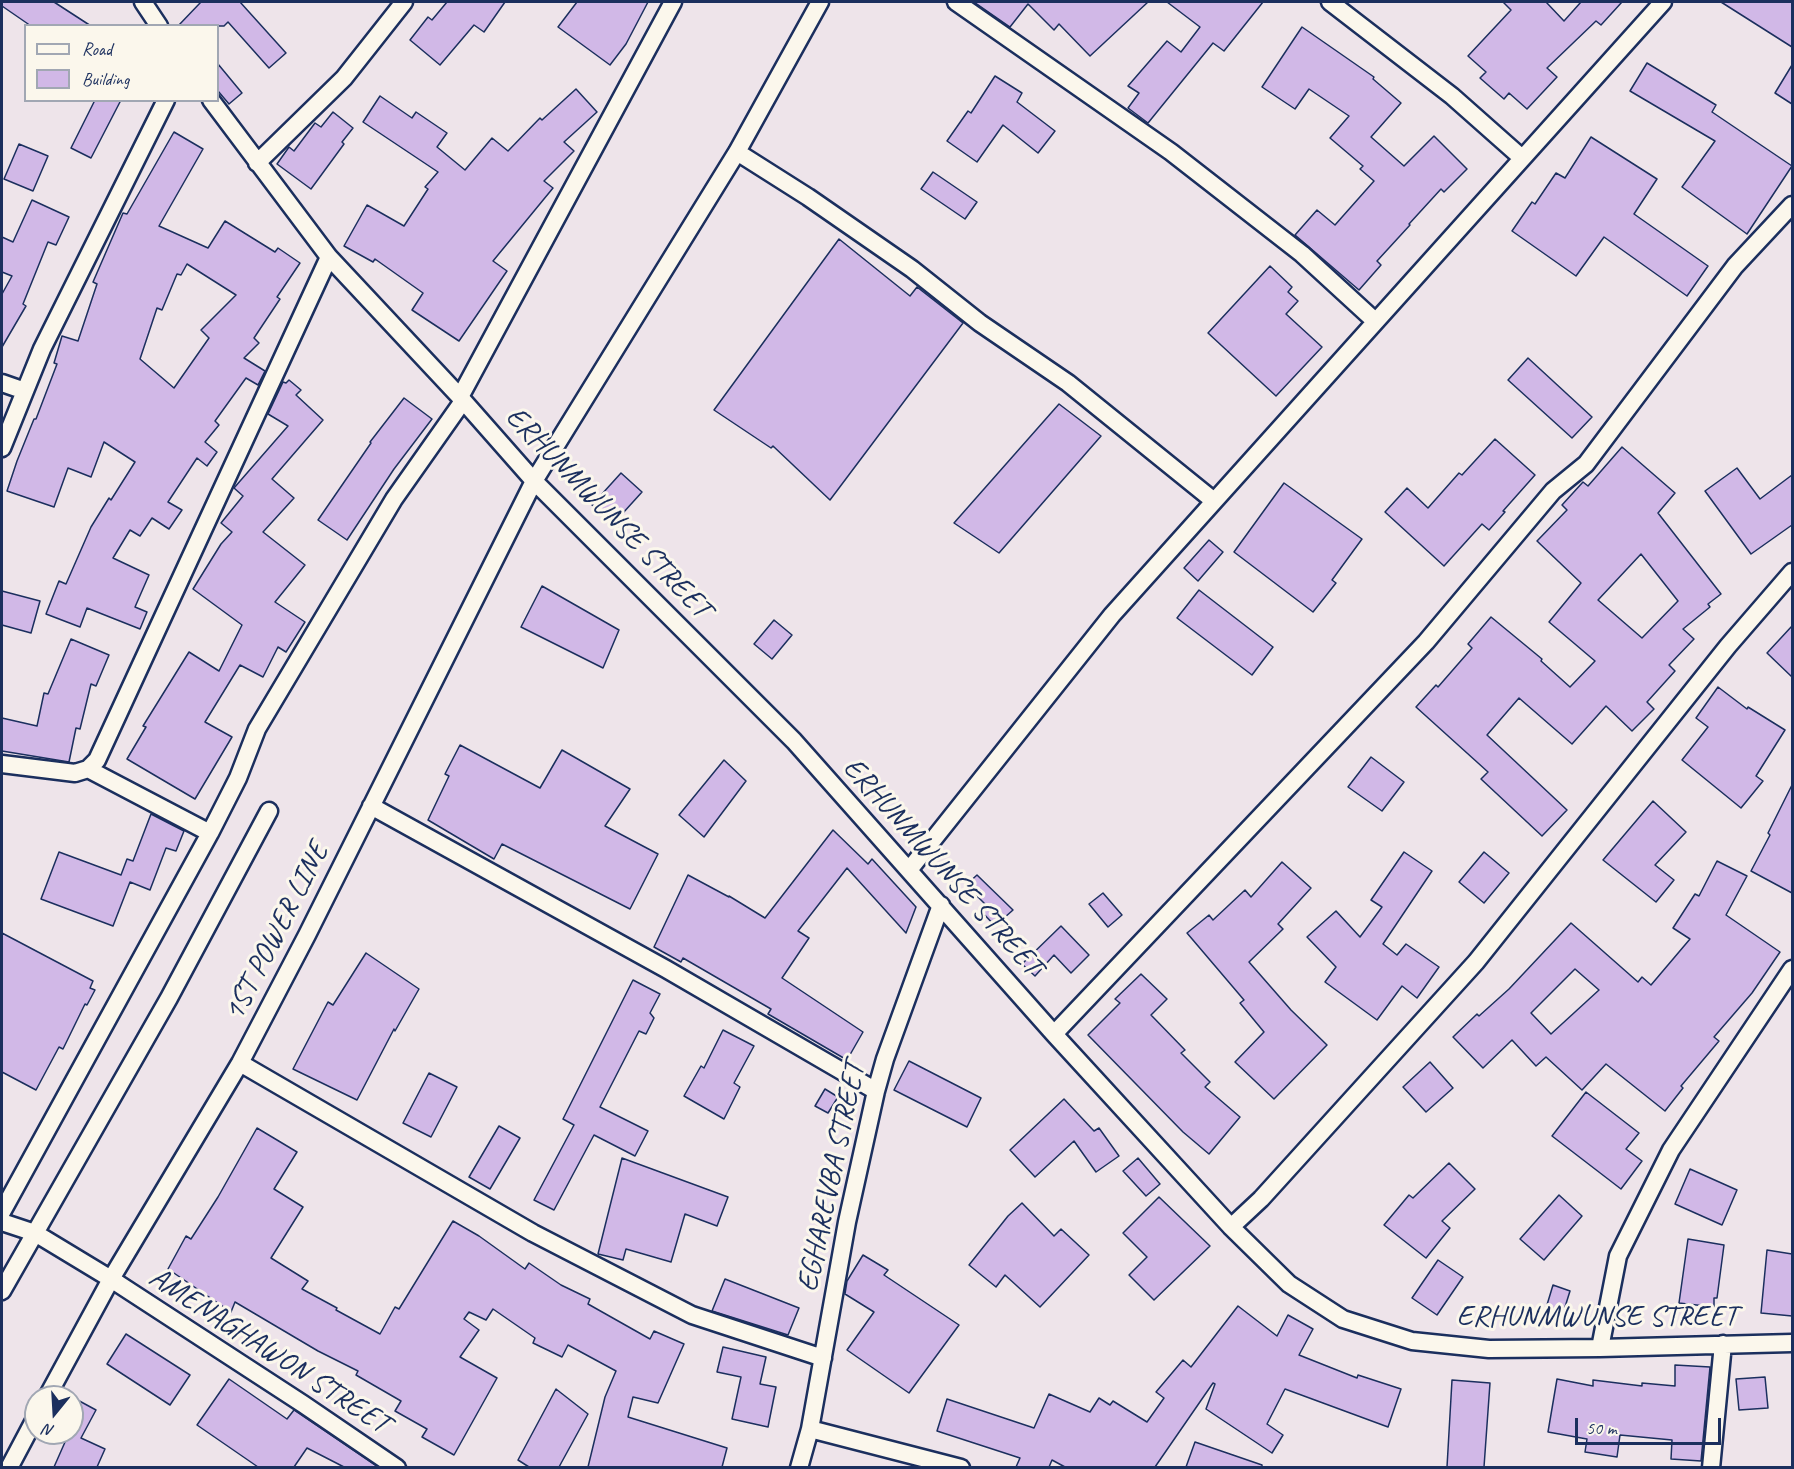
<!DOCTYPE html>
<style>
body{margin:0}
#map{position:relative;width:1794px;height:1469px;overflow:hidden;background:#eee4ea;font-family:Caveat,sans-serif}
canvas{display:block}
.frame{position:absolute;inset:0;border:3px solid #1b2f5e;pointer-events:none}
.legend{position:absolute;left:24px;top:24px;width:195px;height:78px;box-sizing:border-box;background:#fbf7ec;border:2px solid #a1a7b3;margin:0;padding:8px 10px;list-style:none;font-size:18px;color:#1b2f5e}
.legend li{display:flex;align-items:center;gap:12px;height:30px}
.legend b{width:30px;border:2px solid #a1a7b3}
.north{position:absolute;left:24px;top:1385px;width:60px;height:60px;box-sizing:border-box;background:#fbf7ec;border:2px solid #a1a7b3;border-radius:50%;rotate:198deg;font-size:16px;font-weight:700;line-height:24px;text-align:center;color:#1b2f5e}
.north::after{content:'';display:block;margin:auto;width:21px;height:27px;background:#1b2f5e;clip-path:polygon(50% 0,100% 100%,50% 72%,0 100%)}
.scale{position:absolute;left:1575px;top:1418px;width:146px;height:27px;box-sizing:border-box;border:3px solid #1b2f5e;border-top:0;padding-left:8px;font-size:18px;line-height:21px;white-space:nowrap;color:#1b2f5e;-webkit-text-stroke:4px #fbf7ec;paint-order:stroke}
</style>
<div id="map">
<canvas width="1794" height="1469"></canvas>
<div class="frame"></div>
<ul class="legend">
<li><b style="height:8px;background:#fbf7ec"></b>Road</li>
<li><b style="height:16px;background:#d1b8e7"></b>Building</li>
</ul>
<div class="north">N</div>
<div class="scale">50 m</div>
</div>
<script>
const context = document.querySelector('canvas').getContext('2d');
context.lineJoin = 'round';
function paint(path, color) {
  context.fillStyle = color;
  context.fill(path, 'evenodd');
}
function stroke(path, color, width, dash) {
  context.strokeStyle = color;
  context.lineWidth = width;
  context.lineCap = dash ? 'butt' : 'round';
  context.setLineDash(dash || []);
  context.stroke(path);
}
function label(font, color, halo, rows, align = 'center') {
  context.font = font + ' Caveat,sans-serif';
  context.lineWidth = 6;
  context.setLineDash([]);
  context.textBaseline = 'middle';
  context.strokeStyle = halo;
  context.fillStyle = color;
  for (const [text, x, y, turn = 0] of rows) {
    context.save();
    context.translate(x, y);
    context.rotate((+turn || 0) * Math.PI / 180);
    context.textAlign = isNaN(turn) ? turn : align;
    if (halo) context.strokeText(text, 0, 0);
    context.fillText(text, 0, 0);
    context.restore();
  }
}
const building = new Path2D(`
 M2 2H54L91 26H31L2 6Z
 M201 2H240L286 53 269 68 228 22 224 26H178Z
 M447 2H505L484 32 474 25 440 65 410 40 428 17 432 20Z
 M577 2H648L626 44 610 65 558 27Z
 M974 2H1148L1090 56 1059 24 1054 30 1028 4 1010 27Z
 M1167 2H1263L1224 51 1213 43 1148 123 1128 108 1139 93 1128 86 1167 41 1181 52 1200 27Z
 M1503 2H1546L1564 21 1581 2H1622L1601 25 1596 21 1547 68 1557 77 1527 109 1509 93 1504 99 1480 78 1486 72 1468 56 1511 10Z
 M1721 2H1792V47Z
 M1302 27 1374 77 1373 79 1401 103 1371 137 1404 166 1434 136 1467 169 1444 192 1441 189 1409 224 1410 225 1377 261 1381 265 1359 290 1295 235 1317 210 1335 225 1374 181 1360 169 1363 166 1330 138 1349 116 1309 89 1295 109 1262 87Z
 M1647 63 1716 105 1712 112 1792 166 1747 234 1682 187 1715 141 1630 91Z
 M218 64 242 93 229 104 218 91Z
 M1792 65V104L1775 93Z
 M995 76 1022 93 1017 102 1055 131 1038 153 1003 125 977 162 947 141 968 111 971 113Z
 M576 89 597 112 564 142 574 151 544 181 553 188 493 261 507 271 459 341 412 310 423 293 375 259 373 262 344 246 367 205 404 226 428 189 425 187 438 172 363 122 380 96 412 118 416 112 447 133 437 147 465 170 492 138 508 151 540 118 542 120Z
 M95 100H121L91 158 71 148Z
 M333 112 353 128 342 142 344 144 311 189 277 164 289 147 294 151 315 123 321 127Z
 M174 132 203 149 159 226 208 248 225 221 275 252 278 248 300 263 277 297 280 299 254 338 259 343 244 358 265 371 258 385 246 378 215 421 219 425 205 442 217 452 207 466 197 458 168 502 182 510 169 529 152 518 140 536 130 530 113 558 149 575 135 607 147 612 140 629 87 608 80 627 46 614 59 581 66 584 91 527 109 498 111 500 135 462 104 442 91 477 68 468 54 507 7 491 17 461 34 419H36L57 364 54 363 62 336 78 341 97 284 93 282 123 213 127 214ZM187 264 236 295 201 330 209 338 174 388 140 359 157 308 162 310 177 274 181 275Z
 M1591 137 1657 179 1634 214 1708 266 1687 296 1604 237 1576 276 1512 231 1532 202 1535 204 1556 173 1565 178Z
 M19 144 48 156 33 191 4 179Z
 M933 172 977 202 965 219 921 189Z
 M32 200 69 217 56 245 48 242 23 304 26 306 2 347V294L12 276 2 272V237L13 242Z
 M839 239 910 296 917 287 963 323 830 500 773 446 771 448 714 410Z
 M1270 266 1292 287 1288 292 1298 301 1286 314 1322 347 1276 396 1208 333Z
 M1528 358 1592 417 1572 438 1508 380Z
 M289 380 301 390 296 395 323 420 272 479 294 498 263 532 305 565 275 602 305 622 286 652 278 647 263 677 240 665 205 722 232 737 195 799 127 759 146 727 143 726 189 652 219 671 242 625 193 589 221 544 232 532 221 523 243 496 234 488 288 426 268 414 283 382 286 383Z
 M404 398 432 419 394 469 347 540 318 520 371 443 370 442Z
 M1059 404 1101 436 999 553 954 523Z
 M1495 439 1535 475 1503 511 1505 512 1489 530 1482 524 1444 566 1385 512 1407 488 1428 508 1459 473 1462 475Z
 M1622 447 1675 493 1658 513 1721 594 1708 604 1710 607 1683 629 1694 639 1669 665 1675 671 1647 702 1654 709 1632 731 1606 706 1572 744 1519 698 1487 735 1567 810 1542 836 1481 779 1488 772 1416 707 1436 685 1438 687 1472 648 1468 644 1491 617 1542 659 1541 661 1570 687 1595 661 1549 622 1581 583 1537 541 1567 510 1562 505 1583 482 1588 486ZM1641 554 1678 601 1642 638 1598 600Z
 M1737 468 1760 499 1792 475V525L1751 554 1705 491Z
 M621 473 642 492 613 524 592 505Z
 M1284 483 1362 539 1332 580 1336 583 1313 612 1234 552Z
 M1209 540 1223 552 1198 581 1184 568Z
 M542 586 619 630 603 668 521 627Z
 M1199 590 1273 647 1252 675 1177 618Z
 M2 591 40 601 31 633 2 625Z
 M774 620 792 635 772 659 754 644Z
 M1792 626V677L1767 653Z
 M71 639 109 655 96 686 91 684 80 729 76 728 69 762 2 751V718L37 726 44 693 48 694Z
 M1718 687 1747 709 1748 707 1785 730 1756 776 1763 781 1741 808 1682 760 1708 727 1696 718Z
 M460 745 540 788 562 750 630 789 605 826 658 854 630 909 502 844 494 859 428 820 449 776 445 774Z
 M1371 757 1404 782 1382 811 1348 787Z
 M724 760 746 781 704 837 679 815Z
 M1792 785V893L1751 871 1770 835 1768 833Z
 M1653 801 1686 832 1655 865 1674 880 1656 902 1603 860Z
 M151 814 184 831 176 851 166 848 150 890 130 882 113 926 41 899 59 852 121 875 127 859 133 861Z
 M833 830 868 864 872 859 916 907 906 933 847 868 798 931 809 938 782 978 863 1032 847 1060 768 1014 771 1009 683 958 681 962 654 947 688 875 729 897V896L765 918Z
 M1404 852 1432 871 1383 944 1397 955 1406 944 1439 967 1417 998 1402 986 1377 1020 1325 982 1336 967 1307 937 1336 911 1360 937 1382 907 1371 900Z
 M1484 852 1509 873 1484 903 1459 882Z
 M1717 861 1747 876 1726 915 1780 952 1752 993 1714 1037 1719 1041 1681 1086 1683 1088 1665 1111 1606 1064 1582 1090 1546 1057 1536 1066 1512 1040 1483 1068 1453 1037 1477 1014 1479 1016 1509 989 1571 923 1638 982 1642 977 1651 985 1690 939 1673 928 1695 894 1699 896ZM1575 969 1599 990 1551 1034 1531 1013Z
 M1282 862 1311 888 1278 924 1283 929 1249 962 1291 1010 1327 1045 1274 1099 1235 1062 1264 1032 1240 1003 1244 1000 1187 933 1209 915 1213 920 1245 890 1251 897Z
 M977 875 1013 910 995 926 982 912 988 907 966 885Z
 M1103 893 1122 915 1108 927 1089 904Z
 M1061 926 1089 955 1071 973 1054 955 1035 976 1022 964Z
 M2 933 93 981 90 988 95 990 87 1005 85 1004 63 1049 59 1047 36 1090 2 1072Z
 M366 953 419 989 395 1031 394 1029 357 1100 293 1069 328 1002 333 1005Z
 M1141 974 1167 999 1151 1015 1185 1050 1181 1053 1210 1082 1205 1087 1240 1117 1209 1154 1183 1132 1088 1035 1120 1003 1115 999Z
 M633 980 660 994 650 1013 654 1018 646 1034 639 1031 600 1107 648 1131 635 1156 594 1135 554 1210 534 1200 574 1125 563 1119Z
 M723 1030 754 1046 734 1083 740 1087 724 1119 684 1096 701 1066 704 1068Z
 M909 1061 981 1098 967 1127 894 1090Z
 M1430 1062 1453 1088 1426 1112 1403 1087Z
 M429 1073 457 1087 431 1137 403 1123Z
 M825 1089 838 1097 828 1113 815 1106Z
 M1586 1092 1639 1133 1626 1149 1642 1161 1621 1189 1552 1136Z
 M1064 1099 1094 1131 1099 1128 1119 1156 1096 1172 1074 1141 1035 1177 1010 1150Z
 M499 1126 520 1138 490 1189 469 1177Z
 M257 1128 297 1152 274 1189 303 1207 271 1258 308 1281 302 1289 337 1308 336 1310 380 1334 395 1307 399 1309 453 1221 479 1236 525 1269 529 1263 561 1285 590 1299 588 1304 650 1339 654 1331 684 1344 658 1403 633 1397 628 1417 727 1448 722 1467H588L605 1397 616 1371 568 1345 562 1357 533 1343 535 1338 493 1309 486 1320 469 1312 464 1319 479 1330 460 1357 497 1378 454 1455 422 1437 427 1429 395 1411 401 1401 356 1375 358 1371 318 1351 235 1302 231 1312 168 1269 186 1236 191 1239 218 1197Z
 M622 1158 728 1197 717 1226 685 1214 671 1262 626 1249 623 1260 598 1254Z
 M1138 1158 1160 1184 1146 1196 1123 1171Z
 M1449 1163 1475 1189 1442 1221 1450 1228 1426 1258 1384 1225 1409 1195 1413 1198Z
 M1690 1169 1737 1190 1722 1225 1675 1204Z
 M1559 1195 1582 1216 1544 1260 1520 1239Z
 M1159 1197 1210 1246 1154 1300 1129 1275 1147 1257 1123 1233Z
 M1022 1203 1054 1236 1061 1229 1089 1255 1040 1307 1005 1275 996 1287 969 1265 1008 1216Z
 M1688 1239 1724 1245 1717 1298H1714V1307L1679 1303Z
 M1767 1250 1792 1254V1316L1761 1313Z
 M863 1255 888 1270 884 1275 959 1325 909 1393 847 1350 874 1312 845 1294 847 1281Z
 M1438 1260 1463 1277 1437 1315 1412 1298Z
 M725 1279 799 1308 788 1335 712 1311Z
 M1553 1285 1570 1291 1560 1323 1543 1318Z
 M1238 1306 1277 1336 1288 1315 1313 1329 1299 1355 1357 1378 1358 1375 1401 1389 1388 1427 1285 1389 1267 1424 1283 1435 1272 1453 1206 1409 1215 1384 1213 1383 1155 1467H1065L1052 1460 1049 1467H1016L1020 1458 937 1431 947 1399 1034 1428 1049 1394 1090 1412 1099 1398 1110 1405 1113 1401 1147 1422 1164 1398 1156 1392 1183 1360 1191 1367Z
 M126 1334 190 1375 170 1405 107 1364Z
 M723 1347 766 1357 760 1384 776 1387 768 1427 732 1419 741 1377 717 1372Z
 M1675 1365 1710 1367 1701 1461 1671 1459 1672 1440 1620 1435 1617 1457 1585 1452 1587 1439 1548 1432 1557 1379 1593 1386V1380L1642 1386V1383L1675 1386Z
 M1765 1377 1768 1408 1739 1410 1736 1379Z
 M229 1379 287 1419 294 1410 378 1467H344L307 1448 294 1467H258L197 1425Z
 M1452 1380 1490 1383 1484 1467H1447Z
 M556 1389 588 1414 559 1467H529L518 1460Z
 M72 1397 96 1410 81 1438 105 1449 97 1467H54L69 1433H72Z
 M1195 1442 1262 1465V1467H1186Z`);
paint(building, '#d1b8e7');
stroke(building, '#1b2f5e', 1.5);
const street = new Path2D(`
 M143 2 159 26
 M956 2 1171 152 1302 254 1375 321
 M1330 2 1452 96 1522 158
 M211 100 329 257 460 397 534 481 794 741 1054 1034 1231 1227 1289 1284 1343 1319 1412 1341 1489 1349 1600 1348 1792 1343
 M737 152 808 197 912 269 980 323 1068 383 1214 501
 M257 163 344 78 404 2
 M2 383 25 391
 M460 397 673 2
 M2 448 42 349 166 100
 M2 764 75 773 88 769 97 760 329 257
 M88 769 210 833
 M371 806 666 969 876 1091
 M909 870 1112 615 1663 2
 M1054 1034 1426 642 1553 491 1586 464 1735 266 1792 205
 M240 1063 533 1233 692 1315 823 1358
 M2 1212 210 833 238 778 257 729 394 499 463 401
 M2 1222 35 1233 111 1279 303 1404 397 1468
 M1231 1227 1261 1199 1476 962 1728 646 1792 572
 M2 1291 169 998 269 811
 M1600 1348 1618 1256 1671 1150 1792 969
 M47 1397 111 1279 240 1063 307 935 534 481 737 152 820 2
 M810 1429 961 1468
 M9 1468 36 1417
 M799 1468 810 1429 847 1222 876 1091 885 1059 941 905
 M1711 1468 1723 1344`);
stroke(street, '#1b2f5e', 21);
stroke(street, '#fbf7ec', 16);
label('30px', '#1b2f5e', '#fbf7ec', [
 ["ERHUNMWUNSE STREET",608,513,46],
 ["ERHUNMWUNSE STREET",942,867,48],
 ["1ST POWER LINE",277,932,-63],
 ["EGHAREVBA STREET",832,1177,-78],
 ["ERHUNMWUNSE STREET",1597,1317],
 ["AMENAGHAWON STREET",269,1351,33]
]);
</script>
